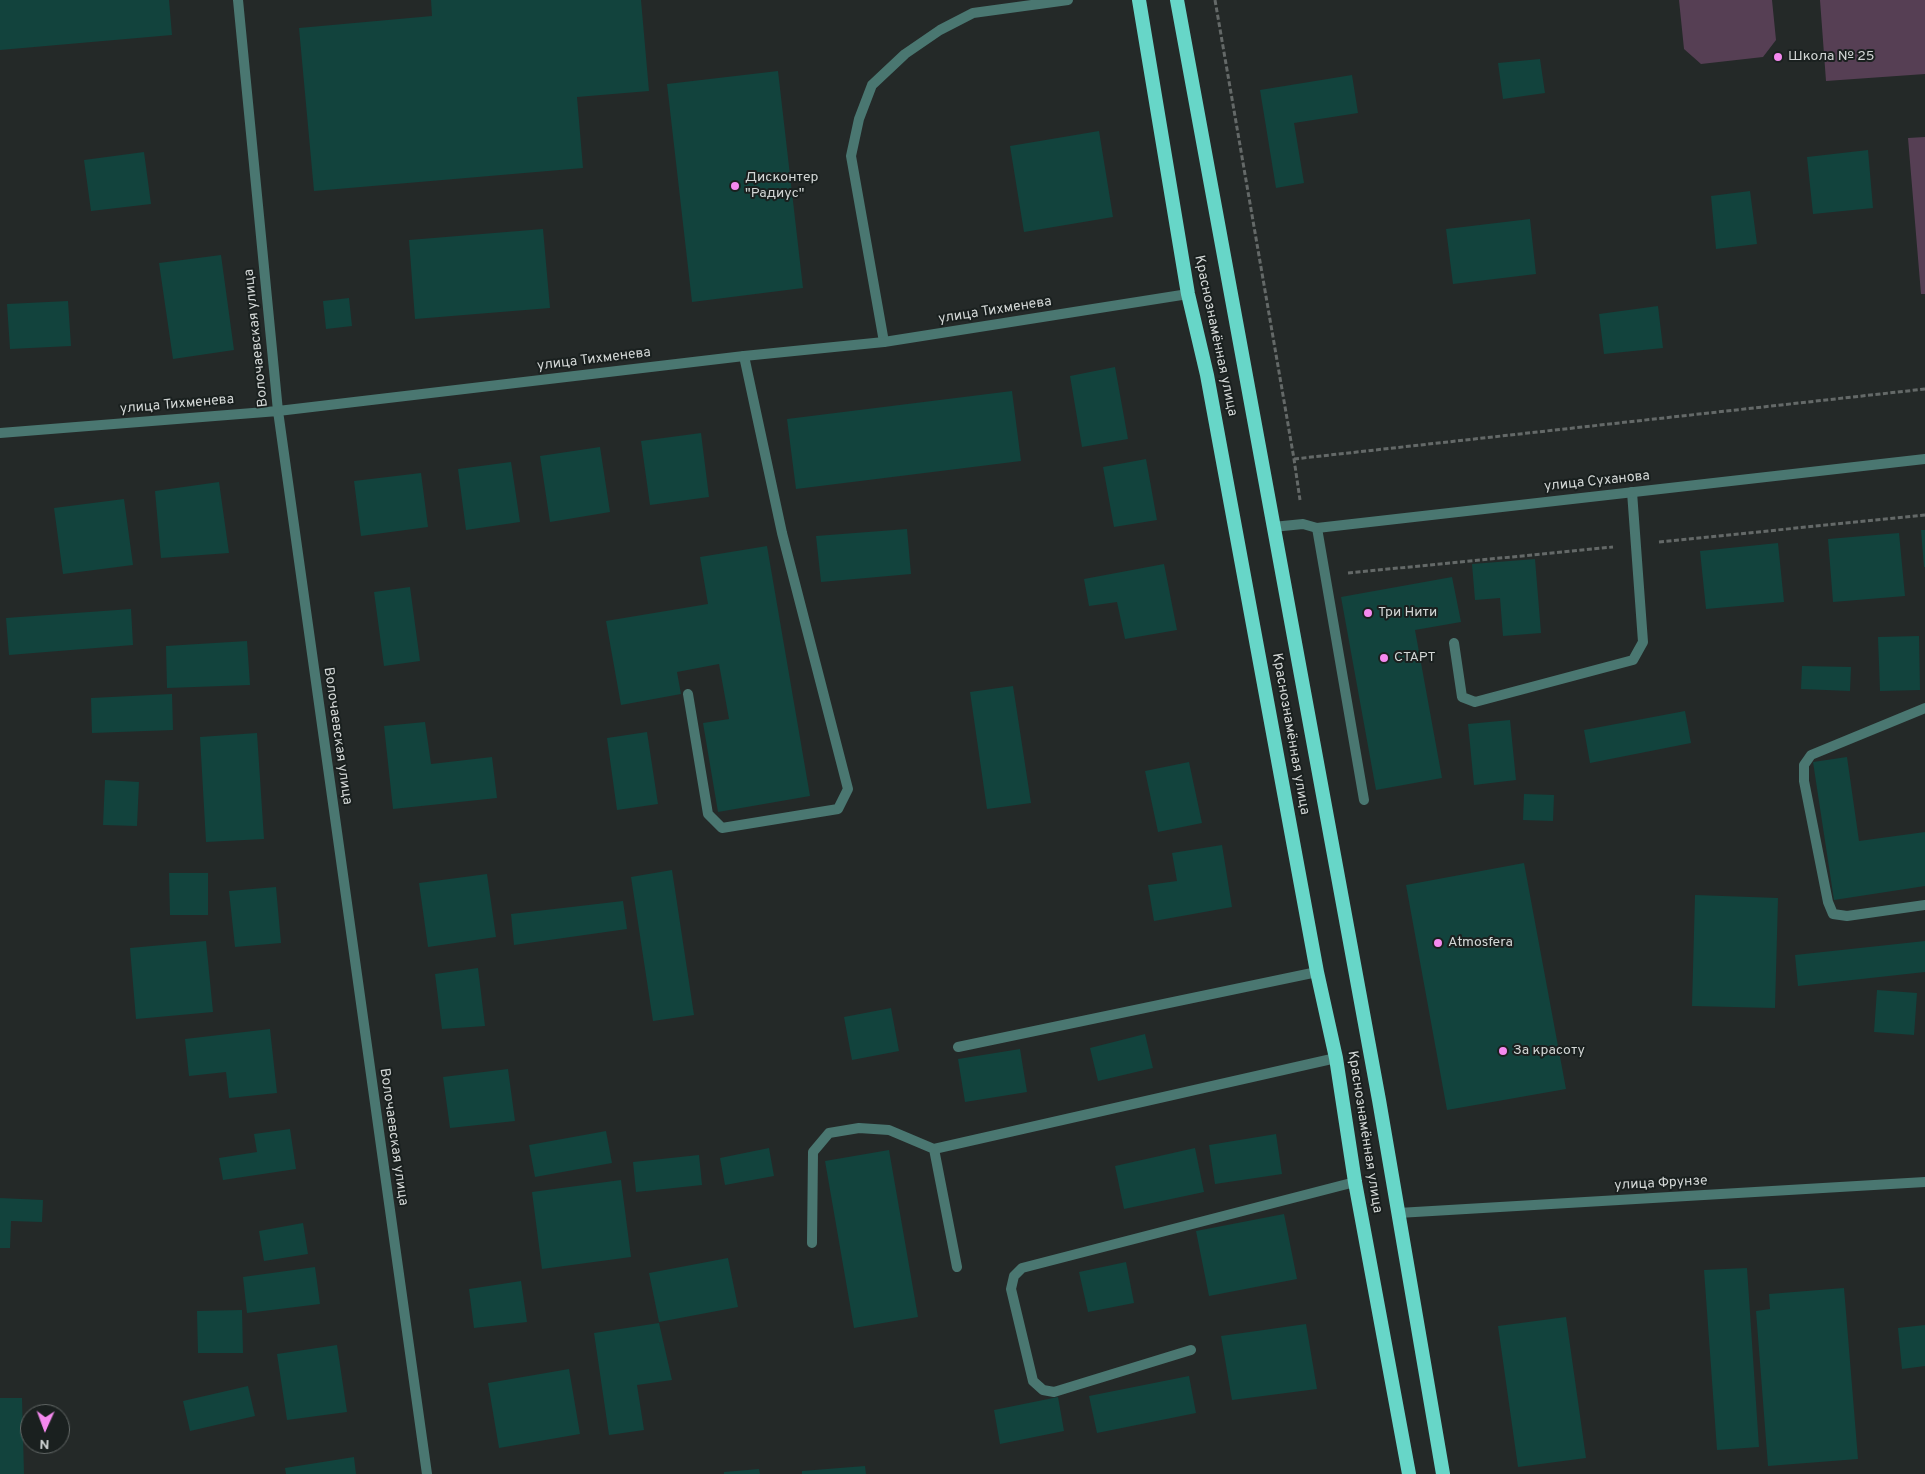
<!DOCTYPE html>
<meta charset="utf-8">
<style>
body{margin:0}
#map{position:relative;width:1925px;height:1474px;overflow:hidden;background:#242928;font-family:Overpass,sans-serif}
canvas{display:block}
.north{position:absolute;left:20px;top:1404px;width:50px;height:50px;box-sizing:border-box;background:#1a201f;border:1px solid #646968;border-radius:50%;rotate:182deg;font-size:14px;font-weight:700;line-height:20px;text-align:center;color:#d2d6d5}
.north::after{content:'';display:block;margin:auto;width:18px;height:22px;background:#f589ef;clip-path:polygon(50% 0,100% 100%,50% 72%,0 100%)}
</style>
<div id="map">
<canvas width="1925" height="1474"></canvas>
<div class="north">N</div>
</div>
<script>
const context = document.querySelector('canvas').getContext('2d');
context.lineJoin = 'round';
function paint(path, color) {
  context.fillStyle = color;
  context.fill(path, 'evenodd');
}
function stroke(path, color, width, dash) {
  context.strokeStyle = color;
  context.lineWidth = width;
  context.lineCap = dash ? 'butt' : 'round';
  context.setLineDash(dash || []);
  context.stroke(path);
}
function label(font, color, halo, rows, align = 'center') {
  context.font = font + ' Overpass,sans-serif';
  context.lineWidth = 4;
  context.setLineDash([]);
  context.textBaseline = 'middle';
  context.strokeStyle = halo;
  context.fillStyle = color;
  for (const [text, x, y, turn = 0] of rows) {
    context.save();
    context.translate(x, y);
    context.rotate((+turn || 0) * Math.PI / 180);
    context.textAlign = isNaN(turn) ? turn : align;
    if (halo) context.strokeText(text, 0, 0);
    context.fillText(text, 0, 0);
    context.restore();
  }
}
paint(new Path2D(`
 M1679 0H1772L1776 40 1763 57 1701 64 1684 49Z
 M1820 0H1925V74L1826 81Z
 M1925 137V294H1921L1908 138Z`), '#563f54');
paint(new Path2D(`
 M0 0H169L172 35 0 50Z
 M431 0H641L649 91 577 97 583 168 314 191 299 28 432 16Z
 M1540 59 1545 93 1503 99 1498 63Z
 M778 71 803 288 692 302 667 84Z
 M1352 75 1358 113 1294 123 1304 183 1276 188 1260 90Z
 M1099 131 1113 217 1024 232 1010 146Z
 M1868 150 1873 208 1813 214 1807 157Z
 M144 152 151 204 91 211 84 160Z
 M1750 191 1757 244 1716 249 1711 196Z
 M1530 219 1536 274 1453 284 1446 229Z
 M543 229 550 308 415 319 409 240Z
 M221 255 234 350 173 359 159 263Z
 M349 298 352 326 326 329 323 301Z
 M68 301 71 346 10 349 7 304Z
 M1658 306 1663 348 1604 354 1599 314Z
 M1115 367 1128 439 1082 447 1070 376Z
 M1012 391 1021 461 796 489 787 419Z
 M701 433 709 497 650 505 641 441Z
 M600 447 610 512 550 522 540 456Z
 M1146 459 1157 520 1114 527 1103 467Z
 M511 462 520 522 466 530 458 469Z
 M421 473 428 527 361 536 354 481Z
 M219 482 229 553 161 558 155 491Z
 M124 499 133 565 63 574 54 508Z
 M907 529 911 574 821 582 816 536Z
 M1921 530H1925V567H1924Z
 M1899 533 1905 596 1833 602 1828 539Z
 M1778 543 1784 602 1706 609 1700 551Z
 M767 546 810 796 718 812 703 723 729 719 719 664 677 672 681 694 621 705 606 621 708 604 700 557Z
 M1535 559 1541 633 1503 636 1500 598 1475 600 1472 564Z
 M1164 564 1177 630 1125 639 1117 602 1089 606 1084 579Z
 M1452 577 1461 622 1415 630 1442 778 1376 790 1341 597Z
 M410 587 420 661 384 666 374 592Z
 M131 609 133 645 9 655 6 618Z
 M1919 636 1920 690 1880 691 1878 637Z
 M247 641 250 685 167 688 166 646Z
 M1802 666 1851 667 1850 691 1801 689Z
 M1013 686 1031 803 987 809 970 692Z
 M172 694 173 730 92 733 91 698Z
 M1685 711 1691 743 1590 763 1584 730Z
 M1510 720 1516 780 1474 785 1468 724Z
 M425 722 431 764 492 757 497 798 393 809 384 726Z
 M647 732 658 804 617 810 607 738Z
 M257 733 264 839 206 842 200 737Z
 M1847 757 1859 841 1925 832V886L1834 900 1813 762Z
 M1189 762 1202 823 1158 832 1145 771Z
 M105 780 139 782 137 826 103 825Z
 M1524 794 1554 795 1553 821 1523 820Z
 M1222 845 1232 907 1154 921 1148 885 1177 881 1172 853Z
 M1524 863 1566 1089 1447 1110 1406 885Z
 M672 870 694 1015 653 1021 631 877Z
 M169 873H208V915H170Z
 M487 874 496 937 428 947 419 883Z
 M276 887 281 943 235 947 229 891Z
 M1695 895 1778 898 1775 1008 1692 1006Z
 M623 901 627 929 514 945 511 914Z
 M206 941 213 1012 136 1019 130 948Z
 M1925 941V972L1798 986 1795 955Z
 M478 968 485 1026 442 1029 435 974Z
 M1877 990 1917 993 1914 1035 1874 1032Z
 M891 1008 899 1051 852 1060 844 1017Z
 M270 1029 277 1093 229 1098 226 1072 189 1076 185 1039Z
 M1145 1034 1153 1068 1098 1081 1090 1048Z
 M1020 1049 1027 1092 965 1102 958 1059Z
 M508 1069 515 1121 450 1128 443 1077Z
 M290 1129 296 1169 223 1180 219 1158 257 1152 254 1134Z
 M606 1131 612 1163 535 1177 529 1145Z
 M1276 1134 1282 1174 1215 1184 1209 1145Z
 M769 1148 774 1176 725 1185 720 1158Z
 M1195 1148 1204 1192 1124 1209 1115 1166Z
 M889 1150 918 1317 854 1328 825 1161Z
 M699 1155 702 1185 636 1192 633 1162Z
 M621 1180 631 1257 542 1269 532 1192Z
 M0 1198 43 1200 42 1222 11 1221 10 1248H0Z
 M1284 1214 1297 1279 1209 1296 1196 1231Z
 M303 1223 308 1254 264 1261 259 1231Z
 M728 1258 738 1307 659 1322 649 1273Z
 M1126 1262 1134 1303 1088 1312 1079 1272Z
 M315 1267 320 1304 247 1313 243 1277Z
 M1747 1268 1759 1447 1717 1450 1704 1270Z
 M521 1281 527 1322 474 1328 469 1289Z
 M1844 1288 1858 1459 1768 1466 1756 1311 1770 1309 1769 1294Z
 M242 1310 243 1353H198L197 1311Z
 M1566 1317 1586 1458 1518 1467 1498 1326Z
 M659 1323 672 1380 637 1385 644 1430 609 1435 594 1333Z
 M1306 1324 1317 1389 1232 1400 1221 1336Z
 M1925 1325V1366L1902 1369 1898 1328Z
 M337 1345 347 1412 287 1420 277 1354Z
 M569 1369 580 1434 499 1448 488 1383Z
 M1189 1376 1196 1413 1097 1433 1089 1396Z
 M248 1386 255 1416 190 1431 183 1401Z
 M1058 1397 1064 1431 1000 1444 994 1410Z
 M0 1398H22L24 1474H0Z
 M354 1457 356 1474H286L285 1468Z
 M865 1466 866 1474H802V1471Z
 M759 1469 760 1474H724V1472Z`), '#12433d');
stroke(new Path2D(`
 M1215 0 1294 459 1300 500
 M1294 459 1925 389
 M1659 542 1925 515
 M1348 573 1613 547`), '#646968', 3, [5, 2.5]);
stroke(new Path2D(`
 M884 342 851 156 859 119 872 85 905 54 940 30 973 13 1068 0
 M1317 528 1364 800
 M1454 643 1462 697 1475 702 1633 660 1643 642 1632 492
 M688 694 708 814 722 828 838 809 848 789 782 533 744 356
 M1925 708 1811 755 1804 765V781L1828 902 1833 914 1847 916 1925 905
 M958 1047 1317 972
 M934 1149 957 1267
 M812 1243 813 1152 829 1133 859 1128 889 1130 934 1149 1336 1058
 M1191 1350 1054 1392 1043 1390 1033 1381 1011 1289 1014 1276 1022 1268 1355 1182`), '#4a7771', 10);
stroke(new Path2D(`
 M238 0 278 411 427 1474
 M0 433 278 411 744 356 884 342 1188 294
 M1398 1213 1925 1182`), '#4a7771', 10);
stroke(new Path2D(`
 M1273 527 1303 524 1317 528 1925 459`), '#4a7771', 10);
stroke(new Path2D(`
 M1139 0 1188 294 1207 375 1317 972 1336 1058 1355 1182 1409 1474
 M1177 0 1379 1100 1443 1474`), '#67d6c8', 14);
for (const [x, y, r, color] of [
 [1778,57,5,"#f589ef"],
 [735,186,5,"#f589ef"],
 [1368,613,5,"#f589ef"],
 [1384,658,5,"#f589ef"],
 [1438,943,5,"#f589ef"],
 [1503,1051,5,"#f589ef"]
]) {
  const dot = new Path2D();
  dot.arc(x, y, r, 0, 2 * Math.PI);
  context.fillStyle = color;
  context.fill(dot);
  stroke(dot, '#1a201f', 2);
}
label('14px', '#d2d6d5', '#1a201f', [
 ["Школа № 25",1788,57],
 ["Дисконтер",745,178],
 ["\"Радиус\"",745,194],
 ["Три Нити",1378,613],
 ["СТАРТ",1394,658],
 ["Atmosfera",1448,943],
 ["За красоту",1513,1051]
], 'left');
label('14px', '#d2d6d5', '#1a201f', [
 ["улица Тихменева",995,311,-9],
 ["Краснознамённая улица",1215,336,78],
 ["Волочаевская улица",257,338,-96],
 ["улица Тихменева",594,360,-7],
 ["улица Тихменева",177,405,-5],
 ["улица Суханова",1597,482,-6],
 ["Краснознамённая улица",1290,734,80],
 ["Волочаевская улица",337,736,82],
 ["Краснознамённая улица",1364,1132,81],
 ["Волочаевская улица",393,1137,82],
 ["улица Фрунзе",1661,1184,-3]
]);
</script>
